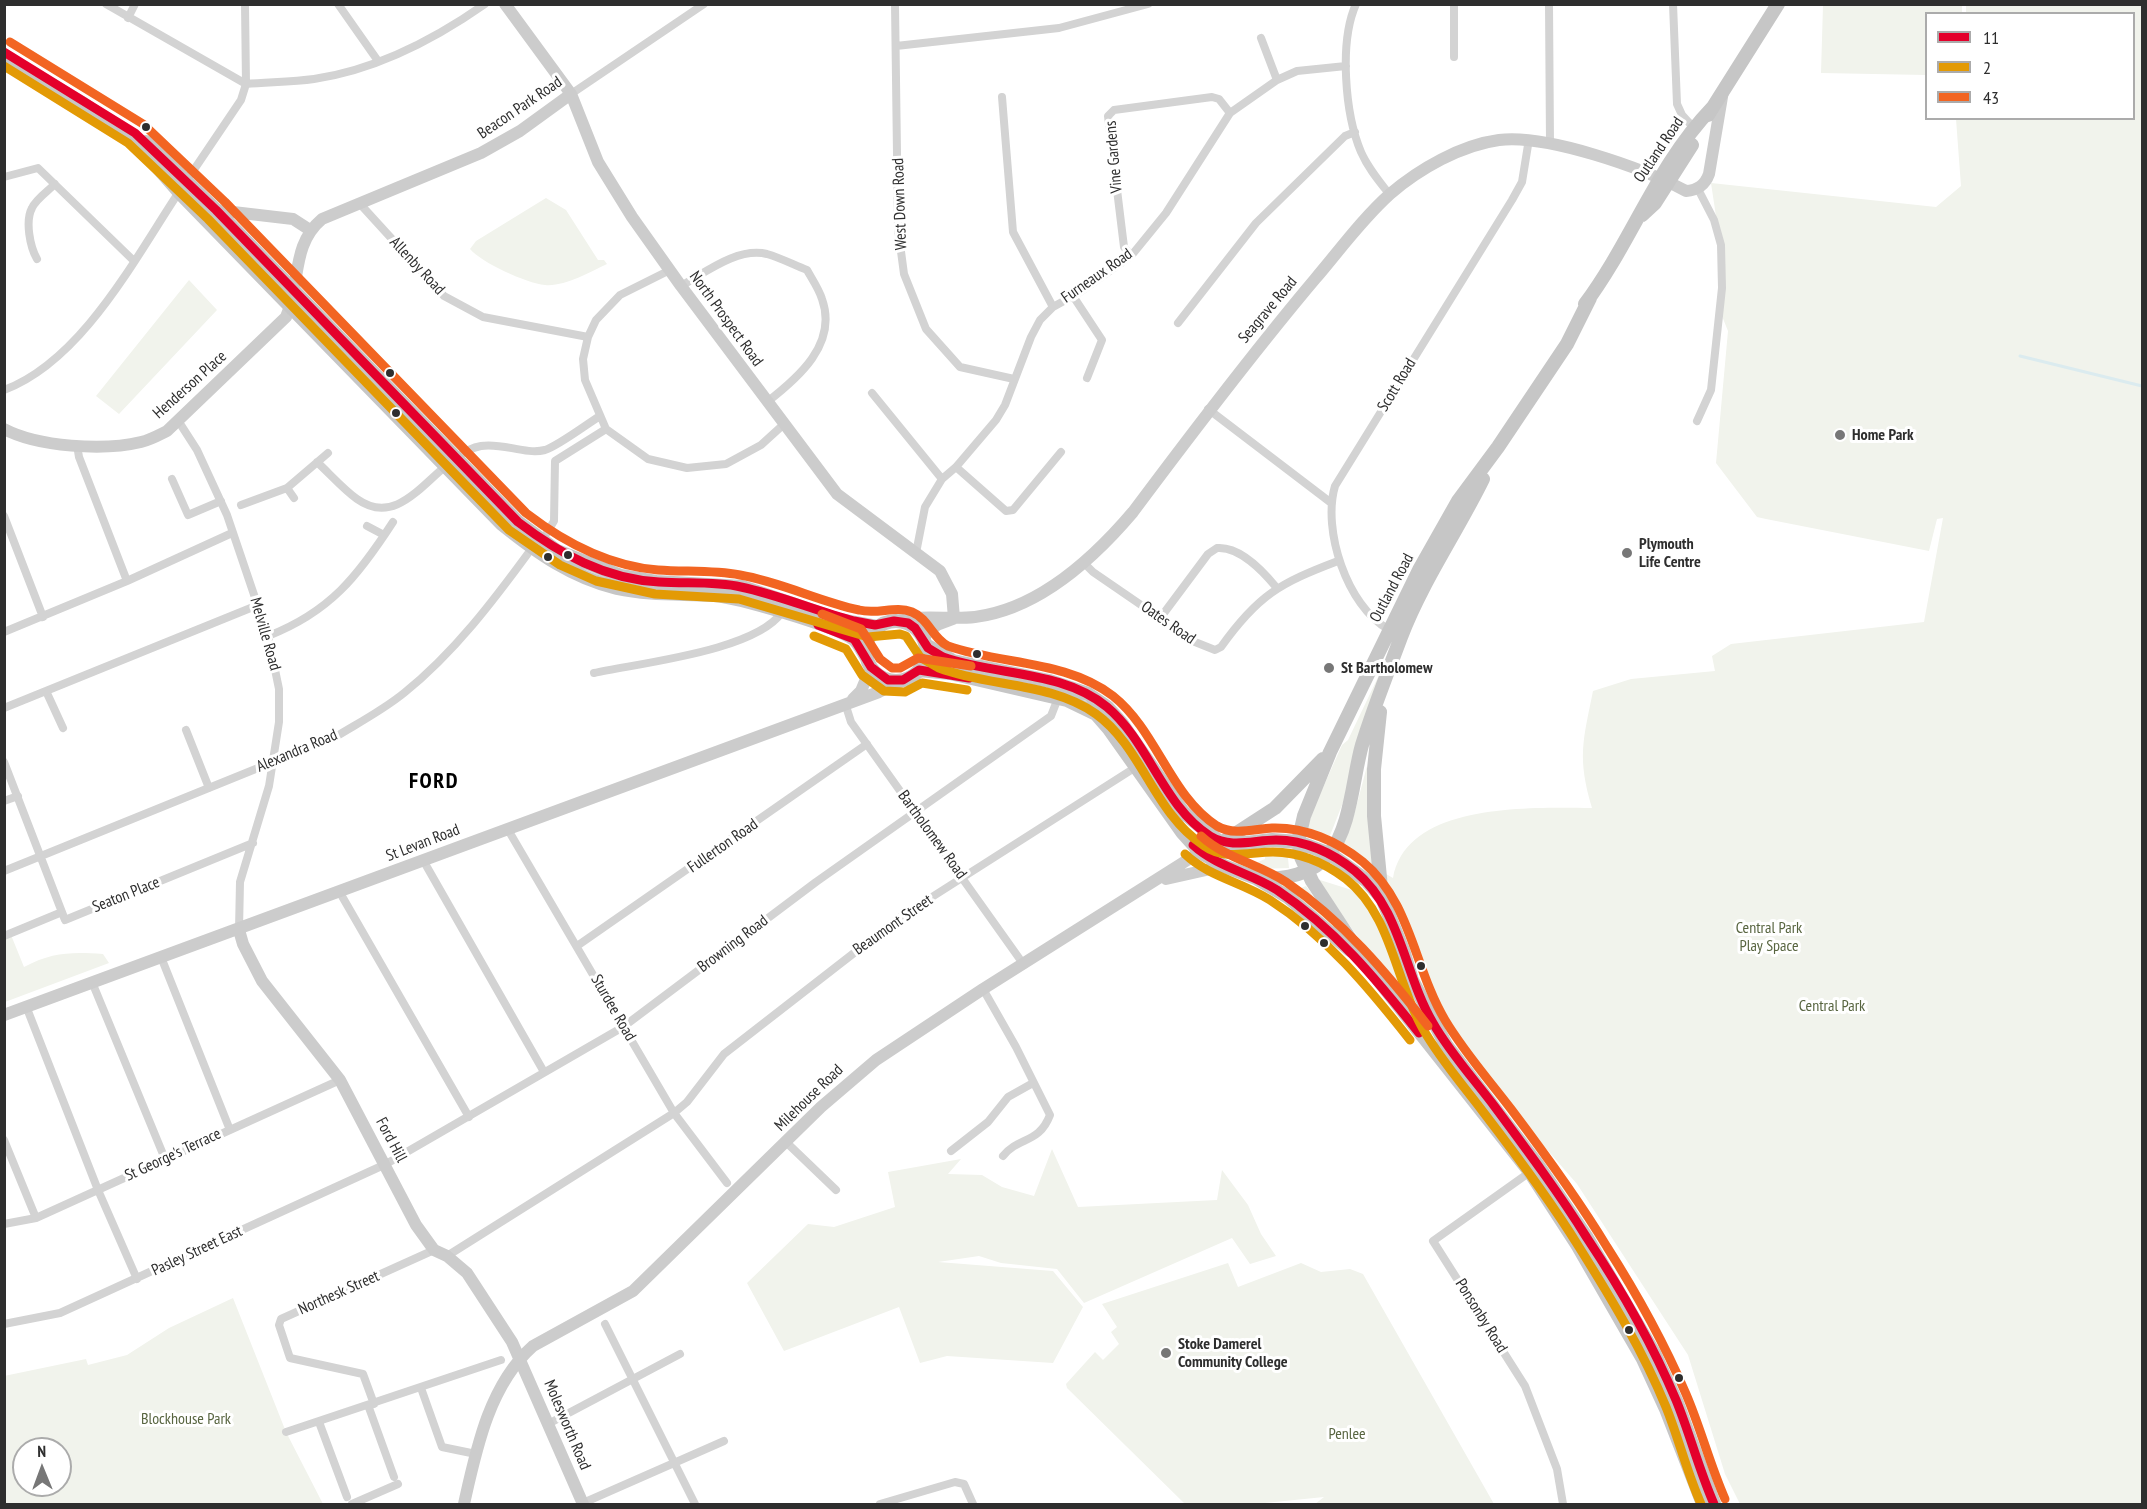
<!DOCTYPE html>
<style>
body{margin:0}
#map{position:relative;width:2147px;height:1509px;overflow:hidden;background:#fff;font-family:"PT Sans Narrow",sans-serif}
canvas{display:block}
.frame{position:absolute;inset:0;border:6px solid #2e2e2e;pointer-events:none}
.legend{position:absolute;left:1925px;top:12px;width:210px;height:108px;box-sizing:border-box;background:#fff;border:2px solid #ababab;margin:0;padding:8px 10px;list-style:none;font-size:18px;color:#2e2e2e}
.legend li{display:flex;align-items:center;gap:12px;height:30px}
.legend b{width:30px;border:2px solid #ababab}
.north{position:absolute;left:12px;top:1437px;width:60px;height:60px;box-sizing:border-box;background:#fff;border:2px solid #ababab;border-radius:50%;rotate:359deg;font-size:16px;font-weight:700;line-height:24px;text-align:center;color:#2e2e2e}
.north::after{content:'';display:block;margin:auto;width:21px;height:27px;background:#777;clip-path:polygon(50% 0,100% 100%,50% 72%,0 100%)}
</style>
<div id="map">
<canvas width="2147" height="1509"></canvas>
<div class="frame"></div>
<ul class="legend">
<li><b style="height:8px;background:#e4002b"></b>11</li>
<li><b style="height:8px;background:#e39a05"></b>2</li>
<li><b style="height:8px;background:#f26522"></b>43</li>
</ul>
<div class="north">N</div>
</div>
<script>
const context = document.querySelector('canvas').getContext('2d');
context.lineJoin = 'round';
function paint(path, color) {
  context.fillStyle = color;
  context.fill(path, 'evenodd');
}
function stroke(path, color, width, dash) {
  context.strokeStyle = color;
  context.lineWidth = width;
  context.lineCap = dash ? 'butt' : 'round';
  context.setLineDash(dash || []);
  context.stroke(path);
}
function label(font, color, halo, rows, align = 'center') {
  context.font = font + ' "PT Sans Narrow",sans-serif';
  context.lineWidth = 6;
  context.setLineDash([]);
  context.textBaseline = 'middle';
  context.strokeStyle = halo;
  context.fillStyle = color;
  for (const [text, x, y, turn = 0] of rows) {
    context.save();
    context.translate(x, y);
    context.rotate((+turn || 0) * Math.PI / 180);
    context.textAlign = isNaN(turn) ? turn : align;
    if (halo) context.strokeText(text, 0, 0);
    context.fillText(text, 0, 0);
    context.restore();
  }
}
paint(new Path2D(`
 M1823 5H1962V13L1926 14V75L1821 73Z
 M1966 5H2142V1504H1740L1725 1474 1688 1355 1577 1184 1516 1114 1463 1043 1417 964 1392 903 1386 874 1393 878C1407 801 1534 808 1592 808 1577 757 1583 741 1593 691L1631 679 1715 671 1712 656 1731 644 1924 622 1943 518 1937 519 1929 551 1766 519 1757 517 1716 463 1728 331 1722 316 1725 276 1711 183 1936 207 1961 186 1956 119 2134 118V14L1966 13Z
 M546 198 566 210 598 260H604L607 264C590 272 564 287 545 285 526 283 482 263 470 249L476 241Z
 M189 280 217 310 119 414 96 396Z
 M1379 675 1344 800 1331 833 1329 838 1307 831 1312 812 1342 745 1348 740Z
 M1367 766V768L1374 867 1343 843 1354 815Z
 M1287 849 1289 868 1258 869V862L1265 859V857H1257L1256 852Z
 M1320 880 1355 891 1362 887C1385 915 1389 949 1402 981 1413 1005 1426 1028 1441 1050L1317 881Z
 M1306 886 1335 926 1333 928 1291 892Z
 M11 935 24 967C53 952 71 952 103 954L109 963 5 1002V937Z
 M1052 1149 1078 1207 1217 1200 1222 1170 1248 1205 1261 1234 1276 1256 1250 1264 1232 1238 1084 1303 1057 1269 1001 1263 979 1256 938 1262 1053 1271 1083 1307 1053 1363 947 1356 920 1363 899 1307 784 1351 747 1283 808 1224 834 1227 895 1207 888 1172 961 1159 948 1174 982 1175 1002 1187 1034 1196Z
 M1228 1263 1238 1287 1301 1263 1321 1272 1350 1269 1363 1274 1494 1504H1315L1324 1497 1255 1504H1185L1067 1388 1066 1384 1095 1352 1103 1360 1119 1344 1111 1332 1117 1327 1102 1304Z
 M233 1298 286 1432 323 1504H5L4 1376 86 1359 88 1365 127 1355 169 1328ZM24 1449H60V1485H24Z`), '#f1f3ec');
stroke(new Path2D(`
 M2020 356 2142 386`), '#dbebef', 3);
stroke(new Path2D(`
 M106 4 246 84
 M338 4 378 61
 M895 4 898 229 904 274 926 329 960 367 1014 379
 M1356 4C1339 42 1345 114 1361 152 1368 168 1379 181 1390 195
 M1549 4 1550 144
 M1673 4 1677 104 1682 115 1693 127
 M128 18 135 4
 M1261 38 1277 80
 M896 46 1059 28 1148 4
 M1454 57V4
 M246 84C268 82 292 82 314 79 375 70 435 39 485 4
 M571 94 704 4
 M1002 97 1013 232 1053 307
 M4 177 38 168 134 261
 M187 180 241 100 246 84 245 4
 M361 205 444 296 483 317 588 337
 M1131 256 1124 247 1108 116 1114 110 1212 97 1219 99 1230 113
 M37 259C30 247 25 221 32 208 36 199 48 191 55 184
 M670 270 620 295 596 320 588 337 583 359 585 380 606 429 648 459 687 468 726 464 761 445 783 425
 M681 286C706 272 738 247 767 254 781 258 794 265 807 270 812 279 819 289 822 299 838 344 798 378 767 402
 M1073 296 1102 340 1087 378
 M1178 323 1256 223 1345 136 1355 132
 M4 390C82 361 135 258 179 192
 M872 393 942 479
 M1208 409 1330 502
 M1697 421 1711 390 1722 288 1721 245 1714 220 1698 189
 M179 422 197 450 227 515 268 636 279 689V722L269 786 240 882 239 930
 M77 445 79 457 127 581
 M317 462C330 474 343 489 357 499 406 534 436 454 481 446 501 442 525 455 545 450 558 446 587 424 600 416
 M956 467 1006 511 1013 510 1061 452
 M172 479 188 515 221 501
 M287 488 294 498
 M241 505 287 488 328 453
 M4 516 43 617
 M367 526 384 535
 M542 541 554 521 555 461 606 429
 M916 553 925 507 942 479 956 467 996 420 1005 405 1031 337 1040 320 1053 307 1080 292 1131 256 1166 213 1230 113 1277 80 1297 71 1346 66
 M1084 563 1093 572 1195 642 1215 650 1221 647C1258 595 1280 583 1338 561
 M1161 617 1208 554 1217 548C1239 546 1263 571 1276 587
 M1388 629C1347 606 1322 530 1335 486L1512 200 1522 182 1529 139
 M4 632 127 581 232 533
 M268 636C330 612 358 576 393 522
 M594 673C639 663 756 651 782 612
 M46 691 63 728
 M845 703 851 722 1024 965
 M4 708 258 605
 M186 730 209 788
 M4 762 65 920 253 843
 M4 801 18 796
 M507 828 674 1113 727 1183
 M423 860 544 1072
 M4 871 337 736C360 722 383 710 404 693 454 653 494 600 532 548
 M339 891 469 1117
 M4 936 62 912
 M577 946 867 744
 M161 957 230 1130
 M92 982 165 1159
 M983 989 1016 1047 1050 1115C1039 1144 1019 1136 1003 1156
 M26 1006 98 1190 137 1279
 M4 1140 36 1218
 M786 1142 836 1190
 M951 1151 988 1122 1008 1097 1033 1083
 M1530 1172 1433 1241 1525 1386 1557 1469 1563 1504
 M4 1224 36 1218 340 1080
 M447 1256 674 1113 687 1102 724 1054 899 918 1136 767
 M4 1324 60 1313 386 1164 623 1027 816 882 1051 716 1058 698
 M605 1324 695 1504
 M421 1388 442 1447 476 1454
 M374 1404 363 1374 290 1358 279 1325 281 1319 434 1250
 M368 1405 394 1477
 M319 1422 347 1497
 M548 1424 680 1354
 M286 1432 501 1360
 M583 1503 724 1441
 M352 1504 398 1484
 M880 1504 955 1482 964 1484 973 1504`), '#d3d3d3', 8);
stroke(new Path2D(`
 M505 4 571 94 598 162 632 217 681 286 837 494 940 571 952 594 954 618
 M216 210 293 219 310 230
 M4 429C38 447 104 451 141 442 150 440 159 435 167 431L286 317C301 283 291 245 322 219L481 153 520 131 571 94
 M898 621C924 614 949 620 975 617 1038 609 1094 558 1133 512 1192 433 1251 355 1315 279 1339 251 1362 219 1390 194 1419 169 1461 145 1499 140 1547 134 1643 168 1686 191 1698 190 1705 185 1709 174L1723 91
 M923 637 937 625 953 619
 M853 699 861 691 871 667
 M1166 879 1224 866
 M239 930 243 944 262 981 340 1080 416 1225 434 1250 447 1256 467 1273 512 1342 583 1504
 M4 1015 879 692 903 680
 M464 1504C476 1450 489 1385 533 1346L633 1291 821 1107 876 1060 983 989 1200 852 1221 843`), '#ccc', 12);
stroke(new Path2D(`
 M4 57 82 103 132 138 179 192 502 524C538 553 572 577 617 588 649 595 681 593 714 595 738 597 836 625 854 639 859 643 863 652 867 658
 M1708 115 1778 4
 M146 142 216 210 518 522 557 551 621 576 656 582 742 587 839 620 877 627
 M1642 215 1655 203 1692 145
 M1590 298 1567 344 1498 447 1458 501 1419 570 1330 752 1304 816 1298 842 1301 857 1312 881 1369 968 1530 1172 1578 1246 1643 1359 1666 1409 1703 1504
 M1585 304C1632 241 1657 165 1712 108
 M866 651a30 30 0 1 1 60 0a30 30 0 1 1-60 0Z
 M926 645 953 661 1049 681 1088 694 1107 707 1122 724 1183 812 1221 843 1238 844 1272 840 1298 842 1330 854 1367 881 1382 898 1403 950 1412 980 1446 1045 1537 1164 1587 1238 1654 1353 1677 1403 1714 1504
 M919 670 950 673 1067 700 1096 714 1109 729 1182 832 1200 852 1224 866 1256 878 1288 897 1350 950
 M1380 712 1374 769V816L1382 898
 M1221 843 1275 808 1323 759
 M1259 879C1285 879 1312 875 1329 854 1351 828 1353 776 1362 745 1373 709 1388 672 1401 637 1422 582 1457 532 1483 479`), '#c6c6c6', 14);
stroke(new Path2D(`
 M4 52 135 133 216 210 518 522C560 554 605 579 659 582 686 584 714 581 741 587 779 595 816 611 854 621L875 625 894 621 908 623 915 628 928 648 943 657C996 676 1062 670 1107 707 1149 742 1163 806 1210 836 1231 849 1254 840 1276 840 1305 840 1333 853 1355 871 1401 909 1404 974 1433 1023 1450 1053 1474 1079 1495 1107 1527 1150 1559 1193 1587 1238 1621 1289 1652 1343 1676 1400 1690 1434 1699 1470 1714 1504
 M818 625 854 639 871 667 888 680H903L919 670 969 678
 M1193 845C1217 867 1250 873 1277 890 1334 928 1377 980 1419 1033`), '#e4002b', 9);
stroke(new Path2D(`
 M4 66 128 143 208 219 509 530 560 565 596 581 655 594 739 599 868 637 900 634 906 636 920 657 939 668C989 687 1051 682 1096 714 1142 747 1154 813 1203 845 1225 861 1248 852 1273 852 1300 852 1325 863 1346 879 1392 915 1395 981 1423 1029 1440 1059 1463 1085 1484 1113 1517 1156 1550 1200 1579 1247 1611 1298 1643 1351 1666 1407 1679 1439 1687 1473 1701 1504
 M814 636 846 649 862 675 884 691 905 692 922 683 967 690
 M1185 854C1209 877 1242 882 1270 900 1326 936 1369 988 1410 1040`), '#e39a05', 9);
stroke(new Path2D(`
 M10 42 143 124 225 202 526 513C565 543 608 566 658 570 686 572 713 570 740 575 781 582 818 601 859 610 878 615 895 605 912 612 929 619 932 638 948 646 1002 665 1066 660 1113 696 1157 731 1170 796 1217 826 1234 836 1254 829 1272 828 1305 827 1337 841 1363 862 1411 902 1414 968 1445 1020 1464 1052 1489 1080 1511 1109 1545 1154 1578 1199 1607 1247 1637 1294 1664 1343 1686 1394 1701 1429 1710 1465 1725 1499
 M822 614 861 629 880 659 892 668H900L918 658 971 666
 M1201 836C1225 858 1259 864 1286 882 1343 921 1386 972 1428 1026`), '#f26522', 9);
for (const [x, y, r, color] of [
 [146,127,5,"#2e2e2e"],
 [390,373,5,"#2e2e2e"],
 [396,413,5,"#2e2e2e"],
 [1840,435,6,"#777"],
 [1627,553,6,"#777"],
 [568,555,5,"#2e2e2e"],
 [548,557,5,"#2e2e2e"],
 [977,654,5,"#2e2e2e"],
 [1329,668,6,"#777"],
 [1305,926,5,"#2e2e2e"],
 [1324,943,5,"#2e2e2e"],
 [1421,966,5,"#2e2e2e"],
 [1629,1330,5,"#2e2e2e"],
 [1166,1353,6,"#777"],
 [1679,1378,5,"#2e2e2e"]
]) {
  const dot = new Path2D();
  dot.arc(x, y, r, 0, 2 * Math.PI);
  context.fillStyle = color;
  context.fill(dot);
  stroke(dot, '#fff', 2);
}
label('16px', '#2e2e2e', '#fff', [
 ["Beacon Park Road",520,108,-34],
 ["Outland Road",1659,150,-56],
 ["Vine Gardens",1114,157,-95],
 ["West Down Road",900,204,-92],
 ["Allenby Road",417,266,47],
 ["Furneaux Road",1097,276,-35],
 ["Seagrave Road",1268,310,-50],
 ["North Prospect Road",726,319,54],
 ["Henderson Place",190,385,-42],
 ["Scott Road",1397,385,-59],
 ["Outland Road",1392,588,-62],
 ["Oates Road",1168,623,35],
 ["Melville Road",265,634,74],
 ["Alexandra Road",297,751,-23],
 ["Bartholomew Road",932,835,54],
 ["St Levan Road",423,843,-21],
 ["Fullerton Road",723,846,-35],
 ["Seaton Place",126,895,-22],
 ["Beaumont Street",893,925,-35],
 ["Browning Road",733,944,-37],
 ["Sturdee Road",613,1008,60],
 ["Milehouse Road",809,1098,-44],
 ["Ford Hill",391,1140,62],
 ["St George's Terrace",173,1155,-25],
 ["Pasley Street East",197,1251,-25],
 ["Northesk Street",339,1293,-24],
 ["Ponsonby Road",1481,1316,58],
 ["Molesworth Road",567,1425,67]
]);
label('bold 16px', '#2e2e2e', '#fff', [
 ["Home Park",1852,435],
 ["Plymouth",1639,544],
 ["Life Centre",1639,562],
 ["St Bartholomew",1341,668],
 ["Stoke Damerel",1178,1344],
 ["Community College",1178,1362]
], 'left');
label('16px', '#586540', '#fff', [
 ["Central Park",1769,928],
 ["Play Space",1769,946],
 ["Central Park",1832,1006],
 ["Blockhouse Park",186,1419],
 ["Penlee",1347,1434]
]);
context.letterSpacing = '1.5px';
label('bold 22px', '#000', '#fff', [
 ["FORD",434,782]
]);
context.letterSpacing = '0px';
</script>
